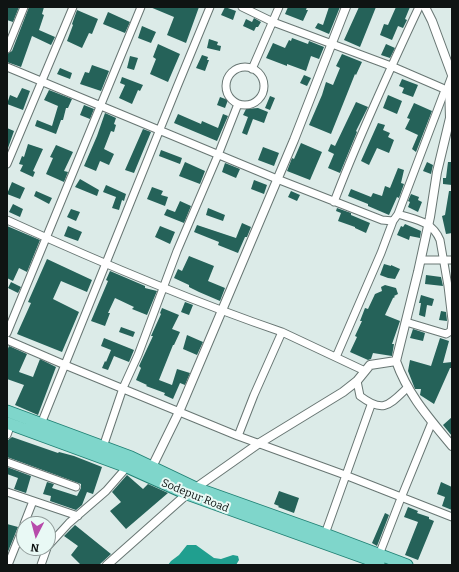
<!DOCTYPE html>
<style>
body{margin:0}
#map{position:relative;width:459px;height:572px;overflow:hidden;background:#dcebe8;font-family:Bitter,serif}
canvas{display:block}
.frame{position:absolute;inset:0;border:8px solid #0f1413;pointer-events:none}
.north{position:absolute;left:16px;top:516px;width:40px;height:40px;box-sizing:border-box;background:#e9f9f5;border:1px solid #929d9b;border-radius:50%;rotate:186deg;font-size:11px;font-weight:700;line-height:16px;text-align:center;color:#0f1413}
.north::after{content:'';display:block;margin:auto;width:14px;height:18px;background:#b74bab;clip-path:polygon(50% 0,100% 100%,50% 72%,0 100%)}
</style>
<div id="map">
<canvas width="459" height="572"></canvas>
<div class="frame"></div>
<div class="north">N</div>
</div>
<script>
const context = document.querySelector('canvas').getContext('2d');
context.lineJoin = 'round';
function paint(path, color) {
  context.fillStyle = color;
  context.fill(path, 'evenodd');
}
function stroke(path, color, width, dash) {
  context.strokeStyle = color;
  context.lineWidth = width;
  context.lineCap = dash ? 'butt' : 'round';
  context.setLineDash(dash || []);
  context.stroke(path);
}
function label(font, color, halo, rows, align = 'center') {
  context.font = font + ' Bitter,serif';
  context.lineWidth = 4;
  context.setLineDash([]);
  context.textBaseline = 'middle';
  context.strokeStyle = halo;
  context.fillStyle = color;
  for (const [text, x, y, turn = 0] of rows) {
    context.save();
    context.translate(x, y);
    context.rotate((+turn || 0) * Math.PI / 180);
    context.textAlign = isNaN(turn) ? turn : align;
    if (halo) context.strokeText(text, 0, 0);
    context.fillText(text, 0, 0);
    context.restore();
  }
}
paint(new Path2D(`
 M187 545H196L214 558 221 559 233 555 238 556 239 560 236 565H168L171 561 179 555Z`), '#209f8f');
paint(new Path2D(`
 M7 7H19L13 22 7 20Z
 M29 7H44L42 14 44 15 39 30 55 37 51 45 32 36 21 67 7 62V54L12 51Z
 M150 7H199L186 43 167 35 174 17Z
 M225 7 236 11 233 20 221 15Z
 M288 7H307L306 10H308L303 21 285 14Z
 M329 7H340L329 34 315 28 318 23 323 25Z
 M359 7H376L360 47 344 40Z
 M396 7H410L405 19 407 20 403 28 398 26 392 40 380 35 384 24 388 25Z
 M77 10 98 19 92 34 89 33 82 48 67 41 73 25 72 24Z
 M108 12 130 22 125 33 103 24Z
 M254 18 261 22 258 27H256L254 31 243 26 246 19 252 22Z
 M142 26 156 32 151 43 138 38Z
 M292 38 308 44 309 41 324 47 319 59 311 56 306 71 287 64V66L266 58 273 43 285 48 289 40 291 41Z
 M209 39 218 42 217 45 221 46 220 51 207 48Z
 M158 44 180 54 168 82 150 74 156 59 153 57Z
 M386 44 395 48 390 58 381 55Z
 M342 54 362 62 356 75 355 74 331 134 309 125 322 95 326 82 333 85 340 68 336 66Z
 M202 55 208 57 207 60H209L205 71 196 68Z
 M130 56 138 58 134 70 127 68Z
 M92 65 109 71 101 91 80 84 85 72 89 73Z
 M60 68 72 73 70 79 57 74Z
 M304 75 311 78 307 86 300 83Z
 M122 77 143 85 140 91 138 90 132 104 119 98 125 85 120 83Z
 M402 79 418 85 413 97 402 93 404 88 399 86Z
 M22 88 30 91 23 110 7 104 10 95 17 98Z
 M49 90 72 99 68 108H66L63 120H61L56 134 35 126 37 120 52 126 58 106 44 100Z
 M388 95 402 101 397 114 383 108Z
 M270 96 275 98 270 110 265 108Z
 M220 97 228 100 225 108 217 105Z
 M356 102 368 107 356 131 357 132 340 173 328 168 334 154 328 151 331 144 335 146Z
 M414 103 432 111 416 152 412 149 418 135 405 129 410 119 407 118Z
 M84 105 94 109 90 119 80 115Z
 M258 108 268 112 264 123 253 119 247 135 242 133 248 117 243 115 246 109Z
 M105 113 116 118 114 124 116 125 114 132 111 131 104 149 114 154 109 165 100 161 96 171 84 166 97 136Z
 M178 114 201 124 202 121 218 128 223 114 228 116 217 141 174 123Z
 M378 123 385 125 383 130 390 133 388 137 394 140 389 153 377 148 369 165 361 161Z
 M7 128 14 131 8 148H7Z
 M143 129 151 132 134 173 125 170Z
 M301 143 322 152 310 180 287 171 292 158 294 159Z
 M28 144 43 149 33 171 35 172 33 177 20 171 23 165 19 164 22 156 24 157Z
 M56 145 73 152 64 171 68 172 64 182 46 174 53 158 50 157Z
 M263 147 279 153 274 166 258 160Z
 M161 150 182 158 180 164 159 156Z
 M185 162 205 171 200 184 179 176Z
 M427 162 433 165 431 174 423 171Z
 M448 162H452V185L443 184V178H446Z
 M225 163 240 169 236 178 222 172Z
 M398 168 404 170 401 183 404 184 399 198 397 197 389 215 368 206V204L348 196 351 189 371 197 373 193 382 196 385 186 390 188Z
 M80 179 99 190 97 196 75 187Z
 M254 180 267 185 264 194 251 189Z
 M12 182 25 188 20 199 7 194Z
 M106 185 126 194 124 201 122 200 119 210 112 208 116 197 103 192Z
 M152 187 163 191 161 195 168 197 165 206 147 199Z
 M36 191 52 198 49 204 34 196Z
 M291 191 300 195 297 201 288 197Z
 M449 191H452V233L446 234 442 216 445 215Z
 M411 194 419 197 418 200 422 202 418 212 408 207 410 202 408 201Z
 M180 201 191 206 184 223 164 215 167 209 175 212Z
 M13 204 23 209 20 217 9 212Z
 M208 208 225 215 223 221 206 215Z
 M337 208 351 213V215L370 223 366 233 355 228V227L338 221 341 213 336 211Z
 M71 209 80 212 76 221 67 217Z
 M242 223 251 227 247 237H245L238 253 218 245 219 242 194 232 197 225 236 238Z
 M405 224 421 231 420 238 410 236 409 240 397 235 401 226 403 227Z
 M7 226 40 240 27 272 19 268 13 281 7 278Z
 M68 226 82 232 78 241 64 236Z
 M160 226 175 232 170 244 155 237Z
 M189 256 214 266 208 281 225 288 220 301 199 292 189 287V285L174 278 178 269 182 271Z
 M47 259 92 280 87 292 61 281 53 299 79 312 62 352 17 334 31 303 28 302Z
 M384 264 391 266V265L400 269 395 279 388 278 380 275Z
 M110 271 145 286V288L157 291 147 315 132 309 134 307 115 298 108 313H110L105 326 91 321 108 281 106 280Z
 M426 275 441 277 443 286 425 284Z
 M11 282 21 287 18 293 8 288Z
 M385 285 396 288 398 294 394 296 395 297 393 298 385 315 400 321 392 344H394L392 356 373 353 371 359 368 360 350 352 357 337 355 336 362 321H360L365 308 368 309 375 294 382 291 381 287Z
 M421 295 434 299 432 306 427 305 425 317 419 315 421 303H419Z
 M185 302 193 305 189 315 181 312Z
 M162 308 179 315 172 329 180 332 174 345H173L159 380 172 385 177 369 190 373 185 385 180 383 173 399 164 395 165 393 146 386 147 385 136 380 141 368 139 366 153 336H151L161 314 160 313Z
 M441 311 446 312 447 321 439 320Z
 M121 327 135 332 133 337 119 332Z
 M413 329 425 333 423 341 410 338Z
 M187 335 203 342 197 355 183 349Z
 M104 338 134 350 129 362 114 356 108 370 102 368 105 361 106 362 111 350 101 346Z
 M440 338 449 341 443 363 452 362V368H450L434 404 420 395 421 389H415L408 371 410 360 431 366Z
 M9 346 27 354 19 372 33 377 40 359 56 367 38 415 15 405 24 385 7 379V351Z
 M452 417V436L443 425Z
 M12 437 58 453 59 452 74 456 102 467 93 494 87 492 82 505 76 510 50 501 51 496 43 494 47 482 54 484 52 488 77 496 81 488V484L7 457V444L8 440Z
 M7 467 31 476 26 493 14 489 18 478 7 474Z
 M127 475 143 489 148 484 168 493 126 529 110 511 121 502 112 492Z
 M441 482 452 487V510L442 506 445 497 437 494Z
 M279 491 299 498 294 513 278 507 279 506 274 504Z
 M408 507 418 511 417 513 429 517V519L434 521 418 560 405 555 418 522 404 517Z
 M385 513 389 515 377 546 372 543Z
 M7 524 18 527 7 554Z
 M75 525 111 554 99 565H81L71 555 78 546 64 536Z`), '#256259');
const minor = new Path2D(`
 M242 7 273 22 391 66 449 91
 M7 49 24 7
 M7 67 277 179 382 220 393 221 398 214
 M226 86a19 19 0 1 1 38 0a19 19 0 1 1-38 0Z
 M252 69 279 7
 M445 90 398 214C416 220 432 221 440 240L448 286 452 320
 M7 164 73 7
 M334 202C359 136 389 71 419 7
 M7 220C97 261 188 300 282 332L254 395 238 436
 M421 260H452
 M406 322 446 334 451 331 452 322
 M282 332 365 371
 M7 333 141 7
 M7 340 65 365 238 436 345 475 452 517
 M336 357 381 253 393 221
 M357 381 360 396C384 414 389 405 408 387
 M41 424 177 87 210 7
 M7 435 11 424
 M103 447 123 388 138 355 177 251 218 155 238 104
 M7 462 76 487
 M7 492 78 516
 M24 524 33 501
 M325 534 371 405
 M48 546 69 523 106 491 127 467
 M379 555 401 498 432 422
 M8 565 24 525
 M41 565 47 548`);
const tertiary = new Path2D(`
 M425 7 432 21 452 75
 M452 77 449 85 450 118 437 172 430 217 418 272 396 361C408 395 429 418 452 446
 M152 467 179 412 294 140 346 7
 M107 565 187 494 258 444 343 392 357 381 370 365 396 361`);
const primary = new Path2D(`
 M7 411 131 457 196 488 325 534 407 565
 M7 423 127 467 187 494 379 563`);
stroke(minor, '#687673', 9);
stroke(tertiary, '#687673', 10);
stroke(primary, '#218174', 13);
stroke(minor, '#fff', 7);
stroke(tertiary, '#fff', 8);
stroke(primary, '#7fd6cb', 11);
label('11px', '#0f1413', '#e9f9f5', [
 ["Sodepur Road",195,496,22]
]);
</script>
